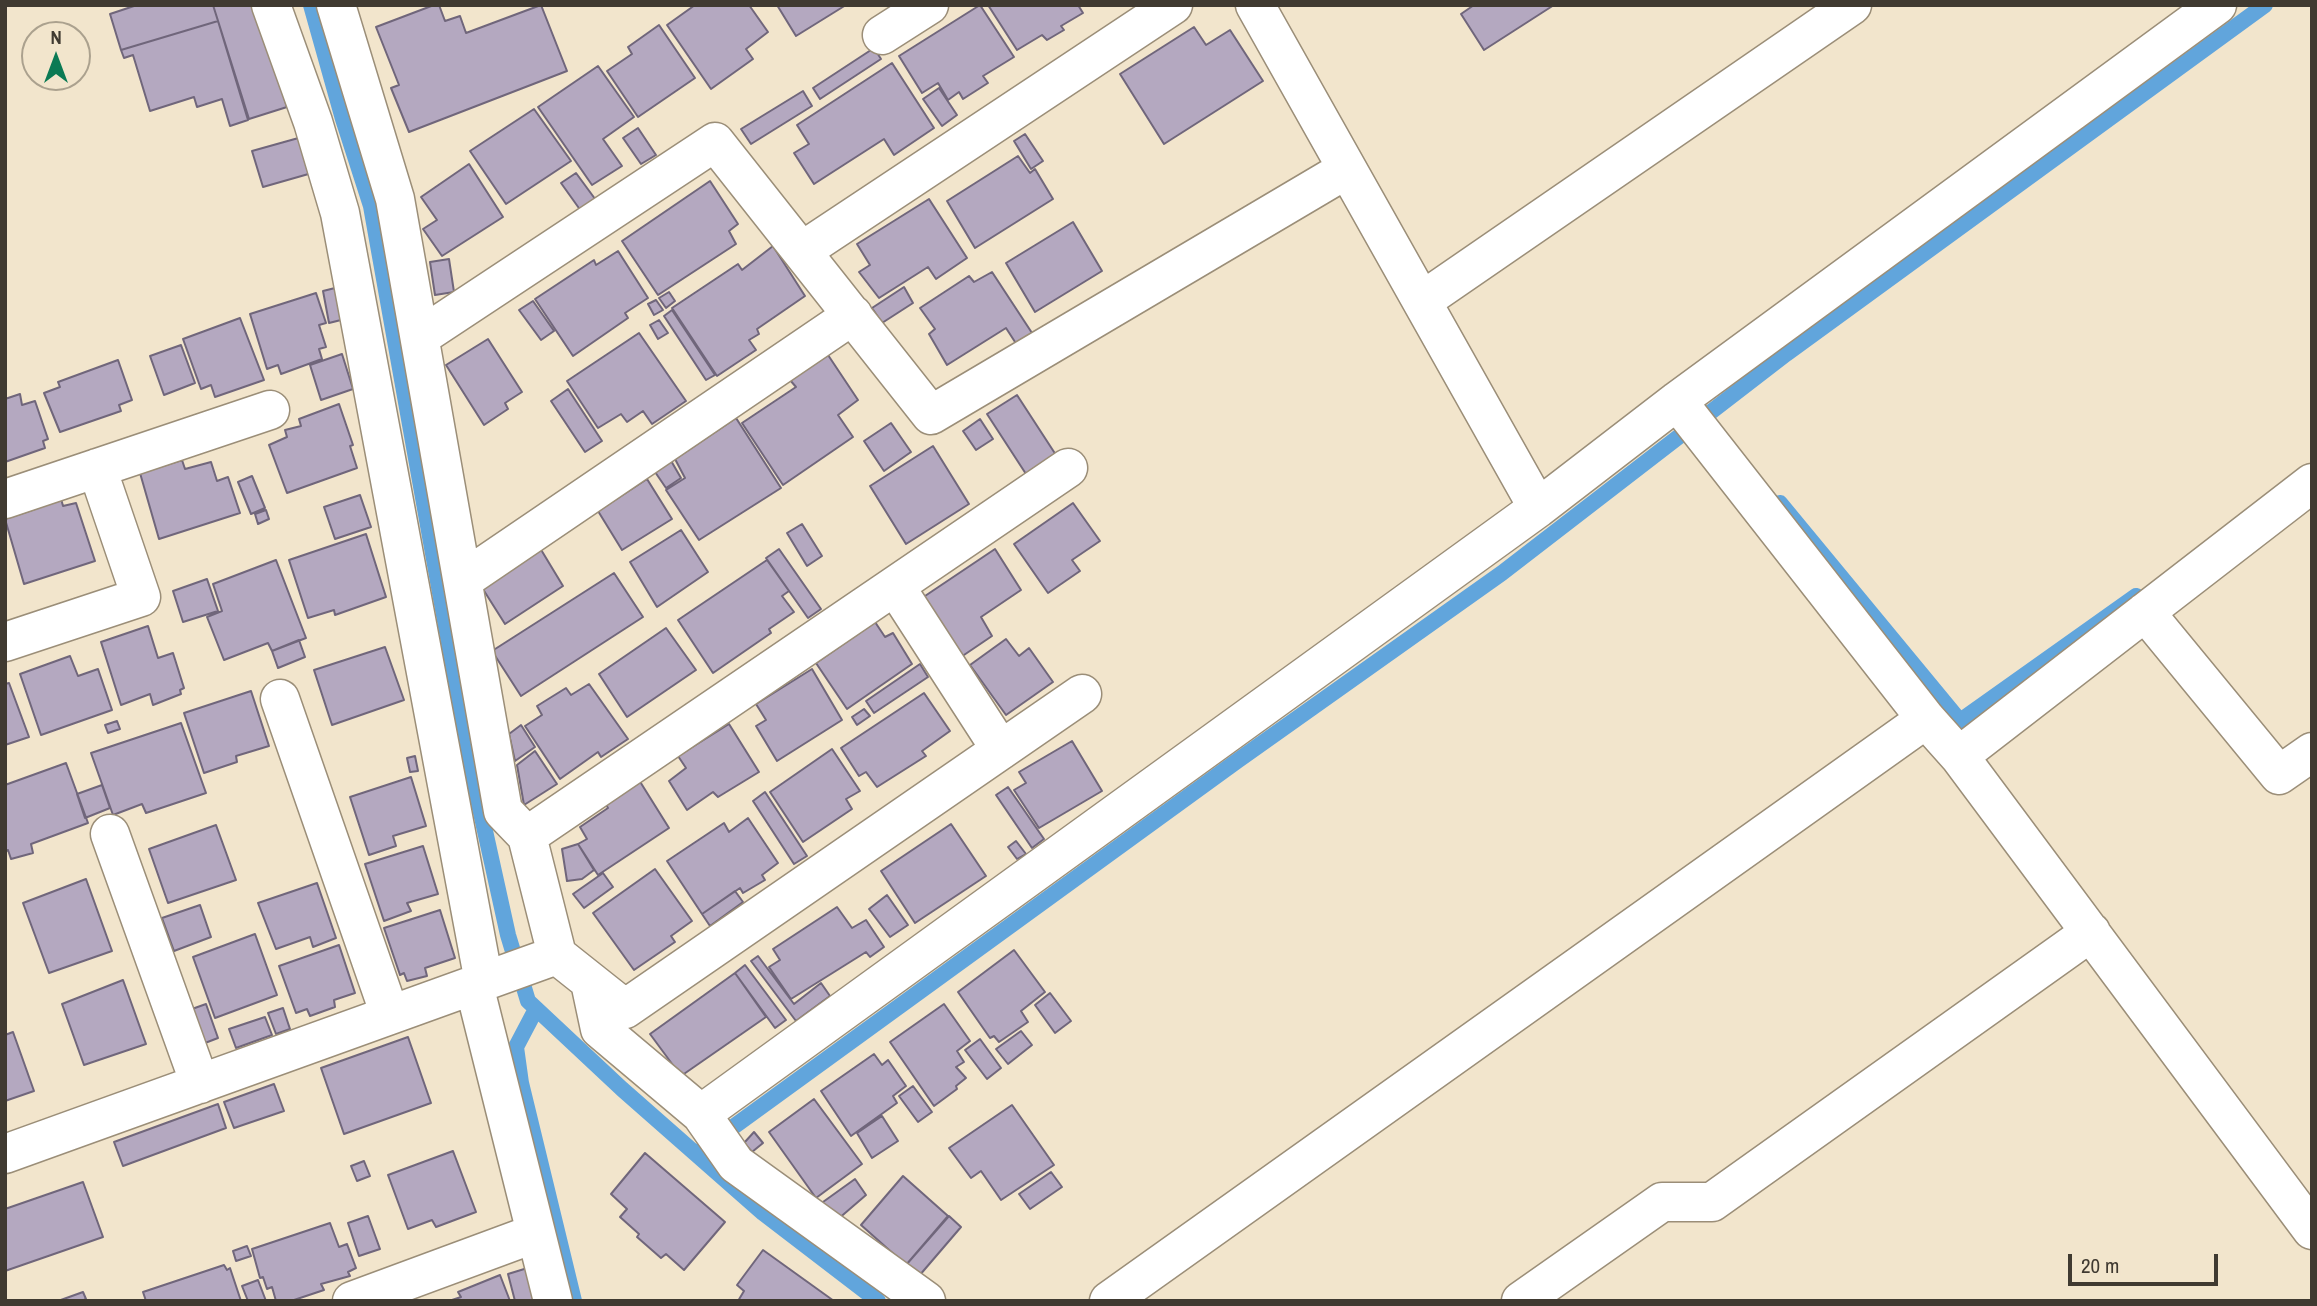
<!DOCTYPE html>
<style>
body{margin:0}
#map{position:relative;width:2317px;height:1306px;overflow:hidden;background:#f2e5cc;font-family:"Archivo Narrow",sans-serif}
canvas{display:block}
.frame{position:absolute;inset:0;border:7px solid #403a31;pointer-events:none}
.north{position:absolute;left:21px;top:21px;width:70px;height:70px;box-sizing:border-box;background:#f2e5cc;border:2px solid #aba18e;border-radius:50%;rotate:0deg;font-size:19px;font-weight:700;line-height:28px;text-align:center;color:#403a31}
.north::after{content:'';display:block;margin:auto;width:24px;height:32px;background:#0b7a54;clip-path:polygon(50% 0,100% 100%,50% 72%,0 100%)}
.scale{position:absolute;left:2068px;top:1254px;width:150px;height:32px;box-sizing:border-box;border:4px solid #403a31;border-top:0;padding-left:9px;font-size:21px;line-height:24px;white-space:nowrap;color:#403a31;-webkit-text-stroke:5px #f2e5cc;paint-order:stroke}
</style>
<div id="map">
<canvas width="2317" height="1306"></canvas>
<div class="frame"></div>
<div class="north">N</div>
<div class="scale">20 m</div>
</div>
<script>
const context = document.querySelector('canvas').getContext('2d');
context.lineJoin = 'round';
function stroke(path, color, width, dash) {
  context.strokeStyle = color;
  context.lineWidth = width;
  context.lineCap = dash ? 'butt' : 'round';
  context.setLineDash(dash || []);
  context.stroke(path);
}
function paint(path, color) {
  context.fillStyle = color;
  context.fill(path, 'evenodd');
}
stroke(new Path2D(`
 M311 5 343 119 371 206 472 772 508 935 528 1001 622 1089 763 1213 878 1301
 M1780 503 1960 721 2136 596
 M536 1009 516 1047 521 1083 574 1301
 M696 1154 1237 761 1502 573 1786 354 2265 5`), '#61a5dc', 16);
const building = new Path2D(`
 M137 5H213L218 21 121 50 110 14Z
 M213 5H256L287 107 249 119Z
 M434 5H439L445 21 460 16 466 33 541 5 567 71 409 132 391 88 399 85 376 27Z
 M695 5H749L768 32 746 49 753 59 711 89 667 25Z
 M777 5H846L796 36Z
 M980 5 1014 57 983 76 988 83 963 99 959 92 948 100 938 83 922 93 899 56Z
 M988 5H1078L1083 13 1061 26 1064 30 1047 40 1042 35 1017 50Z
 M1474 5H1554L1484 50 1461 14Z
 M218 21 248 120 230 126 222 99 197 107 194 97 150 111 133 55 124 58 121 50Z
 M659 25 695 78 638 117 607 71 632 54 628 47Z
 M1194 27 1206 45 1230 30 1263 81 1164 144 1120 74Z
 M874 48 881 59 820 99 813 88Z
 M892 63 934 128 894 155 884 139 814 184 794 153 809 144 797 125Z
 M598 66 634 117 603 139 622 166 592 185 538 107Z
 M939 88 957 115 942 126 923 99Z
 M803 91 812 106 751 144 741 129Z
 M534 109 571 161 506 204 470 151Z
 M638 128 656 155 641 164 623 138Z
 M1025 134 1043 161 1031 169 1014 141Z
 M302 137 312 173 263 187 252 151Z
 M1018 156 1030 173 1035 169 1053 199 975 248 947 201Z
 M469 164 503 217 442 256 423 229 437 220 421 197Z
 M576 173 601 207 586 218 561 183Z
 M710 181 738 224 729 231 736 244 658 295 622 241Z
 M929 199 967 258 936 279 928 267 879 298 859 272 870 265 857 244Z
 M1073 222 1102 271 1035 312 1006 263Z
 M773 246 805 296 757 329 759 334 749 340 756 350 717 376 672 308 738 264 742 270Z
 M618 251 648 298 625 313 628 318 573 356 535 299 594 260 596 265Z
 M449 259 454 292 435 295 430 262Z
 M992 272 1034 336 1017 345 1006 328 947 365 929 334 935 329 920 308 969 276 974 282Z
 M904 287 913 303 882 323 872 308Z
 M335 288 341 320 329 323 323 291Z
 M669 292 675 301 666 308 659 298Z
 M316 293 326 323 319 325 326 347 319 349 322 359 281 374 278 365 267 369 250 314Z
 M656 300 663 310 654 315 648 304Z
 M533 301 554 331 541 340 519 310Z
 M672 310 715 375 706 380 664 316Z
 M240 318 264 380 215 397 211 385 201 389 183 339Z
 M659 320 668 333 658 339 650 325Z
 M639 333 686 401 652 424 643 411 627 422 621 414 598 428 567 381Z
 M488 339 522 392 505 403 508 409 484 425 446 365Z
 M181 345 195 383 164 395 150 356Z
 M342 354 353 389 321 400 310 365Z
 M828 355 858 400 838 415 853 437 783 485 742 423 796 387 790 380Z
 M118 360 132 400 119 405 121 411 60 432 44 393 60 387 58 382Z
 M568 389 602 441 585 452 551 401Z
 M20 394 22 405 35 401 48 439 43 441 45 448 5 462V399Z
 M1017 395 1056 455 1026 474 987 414Z
 M339 404 353 445 350 446 357 468 287 493 269 445 287 437 285 430 301 426 299 419Z
 M736 418 781 488 699 540 666 490 685 478 675 459Z
 M980 419 993 439 976 450 963 431Z
 M891 423 911 452 884 471 864 441Z
 M933 446 969 504 906 544 870 486Z
 M670 459 681 478 666 488 653 469Z
 M182 460 185 469 211 462 217 481 228 477 240 513 159 539 140 473Z
 M252 476 265 508 251 514 238 482Z
 M647 479 672 519 622 550 598 511Z
 M60 495 63 506 76 503 95 561 24 584 5 519 35 509 34 503Z
 M360 495 371 527 335 539 324 507Z
 M1073 503 1100 541 1072 560 1080 571 1048 593 1014 544Z
 M266 510 269 519 258 524 255 514Z
 M802 524 822 556 807 566 787 533Z
 M681 530 708 572 657 607 630 562Z
 M366 534 386 597 335 615 334 610 308 618 289 560Z
 M540 548 563 586 505 624 481 586Z
 M779 549 821 609 808 618 766 558Z
 M995 549 1021 590 981 617 992 636 961 657 922 598Z
 M276 560 306 638 272 651 268 643 224 660 207 617 222 611 213 584Z
 M767 560 789 591 782 596 794 612 769 629 771 633 713 673 678 620Z
 M614 573 643 617 521 696 492 651Z
 M207 579 218 611 183 622 173 591Z
 M875 622 885 637 893 633 912 664 847 709 816 663Z
 M148 626 158 658 173 653 184 688 180 690 181 694 153 705 150 694 121 705 101 642Z
 M666 628 696 670 627 717 599 674Z
 M1006 639 1019 656 1029 648 1053 682 1006 715 970 665Z
 M299 640 305 657 278 668 272 651Z
 M385 647 404 700 332 725 314 670Z
 M70 656 78 676 98 669 112 710 41 735 20 674Z
 M920 664 928 677 874 713 866 701Z
 M812 669 842 720 777 761 756 726 766 720 756 704Z
 M9 683 29 737 5 745V684Z
 M589 684 628 739 601 757 598 752 560 779 525 726 542 715 537 706 566 688 571 695Z
 M251 691 269 746 236 756 237 762 204 773 184 713Z
 M924 693 950 731 922 751 926 756 877 787 866 772 859 776 841 748Z
 M864 709 870 716 857 725 852 717Z
 M117 721 120 729 108 733 105 725Z
 M181 723 206 793 146 813 142 804 113 815 91 753Z
 M729 724 759 772 718 797 713 792 687 810 669 781 686 768 678 756Z
 M521 725 535 747 515 761 509 734Z
 M1072 741 1102 791 1039 828 1014 790 1026 783 1019 772Z
 M832 749 860 791 846 799 852 809 803 842 770 792Z
 M535 751 557 784 524 805 517 765Z
 M415 756 418 771 410 772 407 758Z
 M66 763 88 823 31 844 33 853 11 859 8 850 5 851V785Z
 M411 777 426 826 393 836 396 846 369 855 350 797Z
 M639 780 669 828 598 875 578 844 587 839 580 827 608 808 605 803Z
 M102 785 110 808 85 818 77 794Z
 M1008 787 1044 839 1032 848 996 795Z
 M765 792 807 856 794 864 753 801Z
 M748 818 778 863 762 875 765 880 743 893 740 888 702 914 667 861 724 823 729 832Z
 M951 824 986 876 915 923 881 871Z
 M216 825 236 880 168 903 149 849Z
 M1016 841 1026 854 1017 859 1008 847Z
 M578 844 594 870 582 879 567 881 562 849Z
 M423 846 438 894 407 903 411 911 384 921 365 864Z
 M655 869 692 921 671 936 675 942 634 970 593 913Z
 M603 873 613 887 584 908 573 894Z
 M86 879 112 951 49 973 23 903Z
 M317 883 336 938 313 947 310 937 276 949 258 903Z
 M735 891 743 902 710 926 702 914Z
 M887 895 908 925 890 937 869 909Z
 M200 905 211 937 174 951 162 918Z
 M837 907 852 928 866 920 884 947 870 957 866 952 791 999 769 967 780 960 773 949Z
 M440 910 455 958 425 968 427 976 407 981 404 973 400 975 384 928Z
 M255 934 277 995 215 1018 193 957Z
 M339 945 355 993 334 1000 335 1007 310 1016 307 1009 296 1013 279 966Z
 M1014 950 1045 992 1021 1011 1028 1022 999 1042 994 1036 990 1038 958 992Z
 M758 956 794 1004 821 983 830 996 796 1021 751 961Z
 M745 965 786 1020 775 1028 735 973Z
 M735 973 766 1017 681 1076 650 1034Z
 M123 980 146 1044 84 1065 62 1004Z
 M1050 993 1071 1021 1055 1033 1035 1005Z
 M206 1004 218 1038 205 1043 192 1009Z
 M944 1004 970 1041 957 1051 964 1062 956 1067 966 1078 956 1086 957 1089 934 1106 890 1042Z
 M283 1008 290 1029 276 1034 268 1013Z
 M265 1017 272 1035 236 1048 229 1029Z
 M1021 1031 1032 1045 1008 1064 996 1049Z
 M13 1032 34 1091 5 1101V1035Z
 M408 1037 431 1103 344 1134 321 1068Z
 M980 1039 1001 1068 987 1079 965 1050Z
 M874 1054 882 1065 888 1060 906 1086 893 1096 897 1103 851 1136 821 1091Z
 M274 1084 284 1111 234 1128 224 1102Z
 M913 1086 932 1112 918 1122 899 1096Z
 M814 1099 862 1164 816 1198 769 1132Z
 M218 1104 226 1128 123 1166 114 1142Z
 M1012 1105 1054 1165 1001 1200 981 1171 971 1178 949 1148Z
 M882 1116 898 1141 872 1158 857 1133Z
 M754 1132 763 1143 752 1152 744 1143Z
 M453 1151 476 1212 436 1227 432 1220 408 1229 388 1175Z
 M645 1153 725 1222 684 1270 666 1254 661 1258 637 1237 639 1234 620 1217 627 1209 611 1194Z
 M364 1161 370 1176 357 1181 351 1166Z
 M1051 1172 1062 1187 1030 1209 1019 1194Z
 M903 1176 948 1216 906 1265 861 1225Z
 M855 1179 866 1195 837 1220 816 1207Z
 M83 1182 103 1237 5 1271V1209Z
 M368 1216 380 1249 359 1256 348 1223Z
 M949 1216 961 1227 919 1276 906 1265Z
 M330 1223 339 1247 347 1244 356 1268 348 1272 350 1276 321 1284 324 1290 291 1301H276L272 1287 267 1289 263 1277 260 1278 252 1249Z
 M247 1246 251 1256 236 1261 233 1251Z
 M763 1250 834 1301H738L744 1291 737 1285Z
 M224 1265 227 1270 230 1268 241 1301H146L143 1292Z
 M534 1266V1301H515L508 1274Z
 M500 1275 510 1301H449L461 1297 458 1292Z
 M258 1280 266 1301H248L242 1286Z
 M83 1292 86 1299 82 1301H58Z`);
paint(building, '#b4a8c0');
stroke(building, '#70667b', 2);
const street = new Path2D(`
 M271 5 313 122 340 213 484 982
 M336 5 395 199 503 811 527 836
 M1255 5 1538 508
 M882 35 929 5
 M802 251 1173 5
 M1422 301 1852 5
 M420 337 715 142 931 415 1347 169
 M1677 401 1926 719 1959 756 2312 1230
 M1068 468 527 836 557 955 625 1009 1082 694
 M5 499 270 410
 M463 580 853 315
 M895 586 1001 750
 M2145 612 2279 775 2312 752
 M5 642 141 597 97 468
 M280 699 390 1015
 M1959 756 2312 483
 M110 834 200 1084
 M590 982 600 1029 701 1114 736 1164 926 1301
 M474 985 553 1301
 M701 1114 1538 508 1677 401 2217 5
 M5 1154 557 955
 M352 1301 536 1233
 M1109 1301 1926 719
 M1521 1301 1662 1202H1712L2091 932`);
stroke(street, '#9b8e78', 41);
stroke(street, '#fff', 38);
</script>
